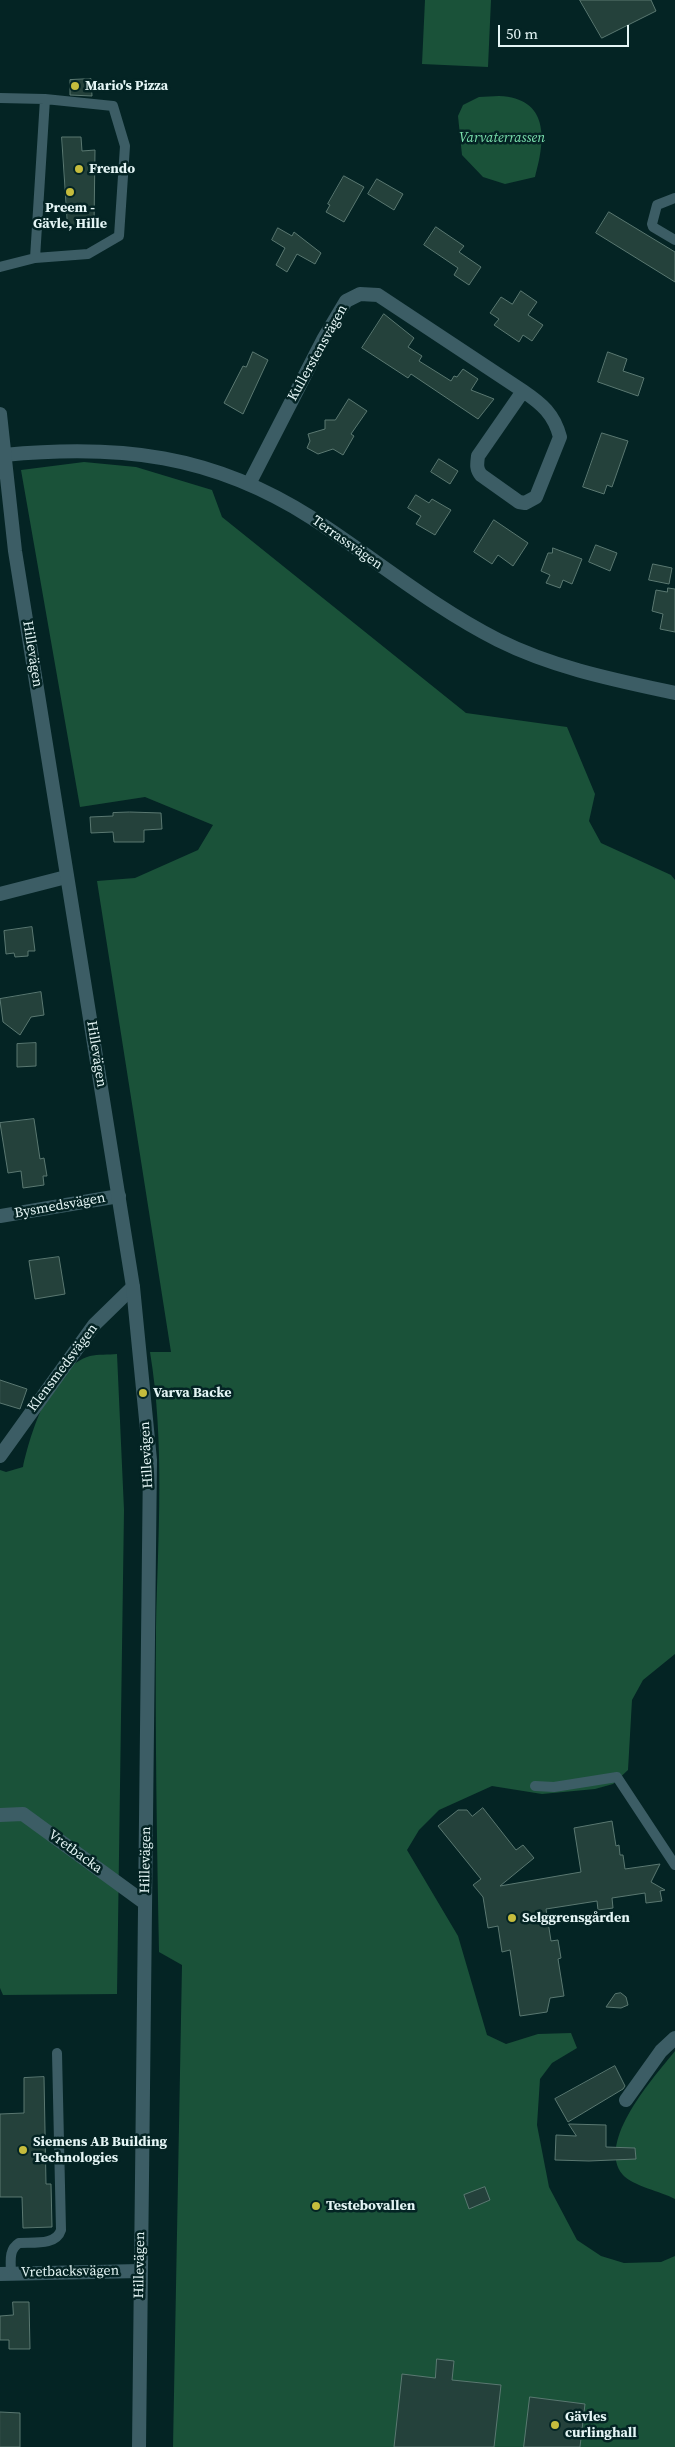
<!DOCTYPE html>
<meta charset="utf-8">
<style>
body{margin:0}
#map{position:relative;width:675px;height:2447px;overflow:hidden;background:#042424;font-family:"Source Serif 4",serif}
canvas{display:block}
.scale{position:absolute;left:498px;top:25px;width:131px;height:22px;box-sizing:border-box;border:2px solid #e4f5f5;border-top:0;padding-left:6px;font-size:15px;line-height:18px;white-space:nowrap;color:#e4f5f5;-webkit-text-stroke:4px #042424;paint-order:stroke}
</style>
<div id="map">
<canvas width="675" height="2447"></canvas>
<div class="scale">50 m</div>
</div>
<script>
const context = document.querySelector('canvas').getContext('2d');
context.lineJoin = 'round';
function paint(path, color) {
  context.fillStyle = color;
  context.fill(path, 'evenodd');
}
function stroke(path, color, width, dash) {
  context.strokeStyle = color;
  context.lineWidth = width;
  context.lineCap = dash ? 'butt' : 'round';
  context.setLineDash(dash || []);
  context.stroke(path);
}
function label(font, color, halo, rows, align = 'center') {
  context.font = font + ' "Source Serif 4",serif';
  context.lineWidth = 5;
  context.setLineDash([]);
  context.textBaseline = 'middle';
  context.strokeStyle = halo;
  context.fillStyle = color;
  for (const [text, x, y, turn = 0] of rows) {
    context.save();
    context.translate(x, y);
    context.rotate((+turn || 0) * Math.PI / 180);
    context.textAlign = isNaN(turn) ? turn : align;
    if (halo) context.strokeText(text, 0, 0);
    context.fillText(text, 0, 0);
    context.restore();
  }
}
paint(new Path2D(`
 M425 0H491L488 67 422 64Z
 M499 96C549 98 546 139 535 177L505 184 483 177 462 155 458 116 463 105 479 97Z
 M84 462 136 467 212 490 222 517 466 713 567 727 595 794 589 821 601 843 671 875 675 880V1654L643 1680 632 1700 628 1770 613 1784 595 1789 542 1794 492 1786 439 1810 419 1830 407 1850 458 1936 487 2035 506 2044 538 2034 571 2033 577 2048 552 2063 540 2079 537 2125 549 2187 577 2240 601 2256 624 2263 661 2262 675 2256V2447H173L182 1965 159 1952C157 1843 155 1735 156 1627 158 1536 165 1443 150 1352H171L97 881 135 878 198 850 213 825 145 797 80 807 21 470Z
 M117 1354 124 1510 117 1994 3 1995 0 1988V1470L6 1472 23 1467C31 1432 50 1368 90 1356 98 1354 108 1355 117 1354Z
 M675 2051V2199C662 2192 631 2185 623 2175 595 2142 655 2076 675 2051Z`), '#1a5239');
const building = new Path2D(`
 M580 0H651L656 11 602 38Z
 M91 79 92 96 70 95V80Z
 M62 137H81L82 151 95 150 94 226 68 227Z
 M344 176 364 187 344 222 326 212 330 205 328 204Z
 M377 179 403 194 394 210 368 194Z
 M609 212 675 252V282L596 233Z
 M436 227 464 246 459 252 481 267 469 285 454 275 458 268 424 245Z
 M278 228 292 236 294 232 321 253 315 264 297 254 287 272 276 265 285 248 272 240Z
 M521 291 537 302 528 315 543 325 532 341 523 335 519 342 494 325 499 319 490 313 501 297 512 304Z
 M384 314 414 338 408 347 422 356 419 361 451 381 454 376 457 377 463 369 478 379 471 390 494 399 478 419 411 374 408 378 362 348Z
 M253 352 268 360 243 414 224 403 243 366 246 367Z
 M608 352 627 359 623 371 644 378 638 396 598 382Z
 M349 399 367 411 351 434 354 436 343 455 333 449 318 454 307 448 310 441 308 434 325 429V420H335Z
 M602 433 628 441 612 487 607 485 604 494 583 487Z
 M439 459 458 471 450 484 431 472Z
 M416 495 429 503 432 499 451 510 435 535 416 524 421 516 408 508Z
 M494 520 528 543 513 566 498 555 492 564 474 552Z
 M596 545 617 553 610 571 589 562Z
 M553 548 582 559 572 584 563 580 560 588 546 583 550 575 541 571 548 553H552Z
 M653 564 672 568 669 584 649 580Z
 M668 588 675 589V632L660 629 663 614 652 611 656 590 667 592Z
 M130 812 161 813 162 829 144 830V842H114L113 832 91 833 90 817 113 816V813Z
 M32 927 35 951H28V956L15 957 14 953 6 954 4 931Z
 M41 992 44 1015 31 1017 20 1035 3 1022 0 999Z
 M36 1043V1066L17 1067V1044Z
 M34 1119 40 1159 44 1158 47 1176H43L44 1185 23 1188 21 1171 8 1173 0 1123Z
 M59 1257 65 1294 35 1299 29 1261Z
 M0 1380 27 1389 20 1409 0 1403Z
 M483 1808 516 1850 523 1845 534 1858 500 1886 581 1872 574 1828 612 1821 616 1846 619 1845 620 1855H623L625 1869 660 1864 651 1882 665 1890 660 1891 662 1901 646 1903 645 1893 612 1898 613 1908 598 1910 597 1901 546 1909 551 1941 558 1940 561 1958 558 1959 564 1996 550 1998 547 2012 520 2016 510 1950 502 1952 498 1926 488 1928 483 1897 473 1885 481 1879 438 1826 458 1810H467L472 1816Z
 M621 1993 626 1997 628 2005 621 2008 606 2007 615 1994Z
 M615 2066 625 2086 623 2089 568 2122 555 2099Z
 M44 2077 46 2184H51L52 2227 23 2228 22 2197H0V2114L24 2113V2078Z
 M569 2124 606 2125V2147L635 2148 636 2159 589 2161 555 2160 556 2135 576 2136Z
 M485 2187 490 2200 469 2209 464 2195Z
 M13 2302H29L30 2349H9V2340H0V2316L13 2315Z
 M437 2359 454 2361 452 2380 501 2385 494 2447H394L402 2374 435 2378Z
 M530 2397 585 2404 580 2447H524Z
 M0 2412 20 2413V2447H0Z`);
paint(building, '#24413b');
stroke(building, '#5a7871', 1);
stroke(new Path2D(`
 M0 98 45 99 113 106 125 146 119 236 88 254 35 258 0 267
 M675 198 657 205 652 224 653 227 675 240
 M35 258 45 99
 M535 1786 554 1787 617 1777 675 1865
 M11 2274C11 2262 8 2250 19 2243 33 2242 56 2246 61 2230L57 2053`), '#3c5d65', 10);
stroke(new Path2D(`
 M4 455C119 444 212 454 312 518 374 558 431 606 498 640 554 668 615 680 675 693
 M249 484 324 338 346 301 360 294 378 295 523 391C542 404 554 414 560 437L536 497 525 503 519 502 481 475C476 469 477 464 478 456L523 391
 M0 894 66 877
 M0 1216 119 1196
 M0 1456 94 1325 133 1287
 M0 1815 23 1814 145 1903
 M626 2100 661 2051 675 2038
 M0 2274 140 2271`), '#3c5d65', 14);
stroke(new Path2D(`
 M0 414 15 551 133 1287 150 1460 139 2447`), '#3c5d65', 14);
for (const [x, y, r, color] of [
 [75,86,5,"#c5bc3d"],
 [79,169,5,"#c5bc3d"],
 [70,192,5,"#c5bc3d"],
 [143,1393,5,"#c5bc3d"],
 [512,1918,5,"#c5bc3d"],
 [23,2150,5,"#c5bc3d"],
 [316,2206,5,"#c5bc3d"],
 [555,2425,5,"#c5bc3d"]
]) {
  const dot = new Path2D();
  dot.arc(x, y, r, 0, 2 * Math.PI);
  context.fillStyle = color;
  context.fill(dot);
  stroke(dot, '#042424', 2);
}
label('bold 14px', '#e4f5f5', '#042424', [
 ["Mario's Pizza",85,86],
 ["Frendo",89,169],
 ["Preem -",70,208,"center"],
 ["Gävle, Hille",70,224,"center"],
 ["Varva Backe",153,1393],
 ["Selggrensgården",522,1918],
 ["Siemens AB Building",33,2142],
 ["Technologies",33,2158],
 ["Testebovallen",326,2206],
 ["Gävles",565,2417],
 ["curlinghall",565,2433]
], 'left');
label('italic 14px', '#7ce1ae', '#042424', [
 ["Varvaterrassen",502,138]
]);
label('14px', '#e4f5f5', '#042424', [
 ["Kullerstensvägen",318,353,-61],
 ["Terrassvägen",347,543,35],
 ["Hillevägen",32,654,81],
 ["Hillevägen",96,1054,81],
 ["Bysmedsvägen",60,1206,-10],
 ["Klensmedsvägen",63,1368,-53],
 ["Hillevägen",147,1455,-93],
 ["Vretbacka",75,1852,36],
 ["Hillevägen",146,1860,-89],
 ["Hillevägen",140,2265,-89],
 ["Vretbacksvägen",70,2272,-1]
]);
</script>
